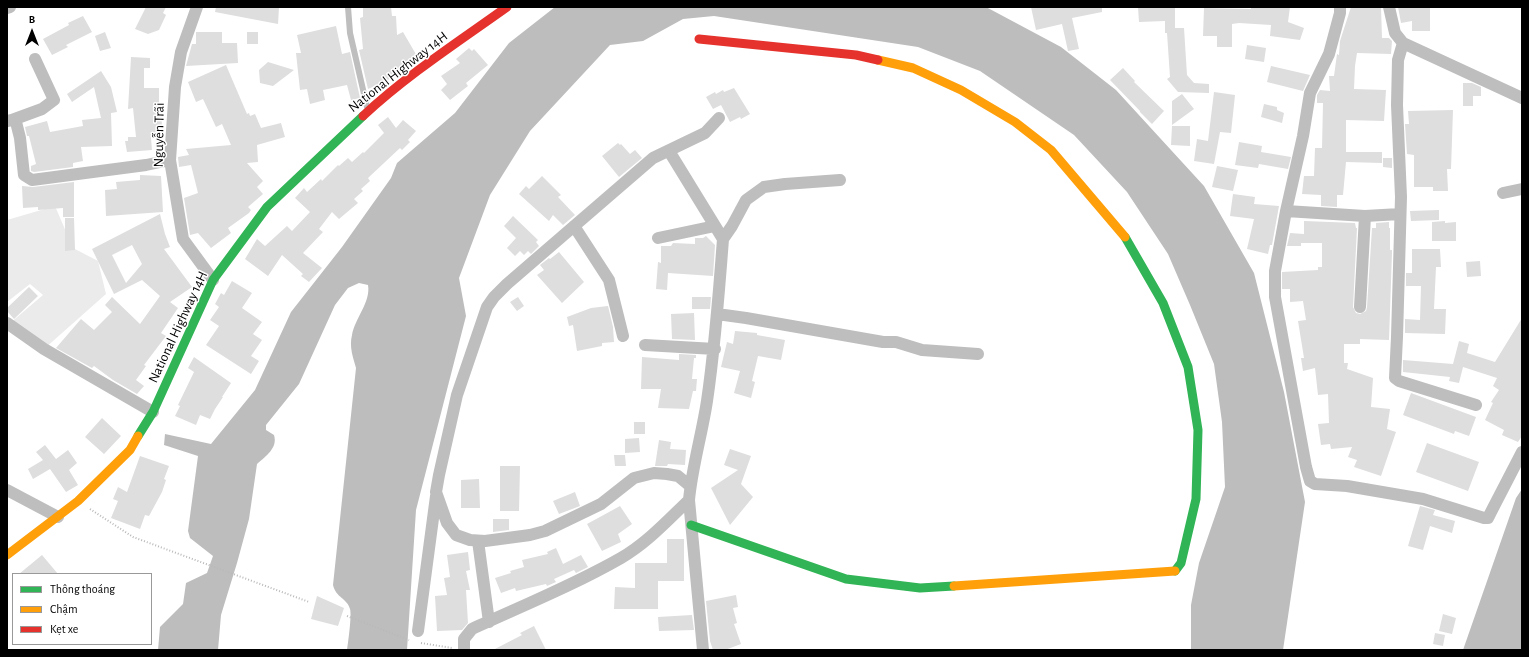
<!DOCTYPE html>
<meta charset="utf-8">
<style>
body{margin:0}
#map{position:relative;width:1529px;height:657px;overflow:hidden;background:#fff;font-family:"Alegreya Sans",sans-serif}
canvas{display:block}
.frame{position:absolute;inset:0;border:8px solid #000;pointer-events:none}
.legend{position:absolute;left:12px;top:573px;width:140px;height:72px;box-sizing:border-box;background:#fff;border:1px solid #999;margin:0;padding:5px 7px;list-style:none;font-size:12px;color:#000}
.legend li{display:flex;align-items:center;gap:8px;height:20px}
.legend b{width:20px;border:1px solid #999}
.north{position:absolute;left:12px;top:12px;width:40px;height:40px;-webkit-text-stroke:3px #fff;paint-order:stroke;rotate:0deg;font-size:11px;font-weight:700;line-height:16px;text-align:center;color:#000}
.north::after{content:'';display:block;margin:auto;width:14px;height:18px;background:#000;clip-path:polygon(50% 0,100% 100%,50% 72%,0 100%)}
</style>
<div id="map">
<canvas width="1529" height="657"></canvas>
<div class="frame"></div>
<ul class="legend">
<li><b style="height:5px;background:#30b455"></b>Thông thoáng</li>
<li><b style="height:5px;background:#ff9f0a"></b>Chậm</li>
<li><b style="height:5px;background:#e5322d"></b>Kẹt xe</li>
</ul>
<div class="north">B</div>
</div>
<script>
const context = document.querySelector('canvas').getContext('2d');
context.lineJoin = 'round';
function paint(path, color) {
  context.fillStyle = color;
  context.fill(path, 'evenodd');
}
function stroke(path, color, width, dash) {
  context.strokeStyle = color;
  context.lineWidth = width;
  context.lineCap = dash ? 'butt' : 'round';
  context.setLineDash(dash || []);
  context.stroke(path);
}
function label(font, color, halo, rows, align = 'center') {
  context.font = font + ' "Alegreya Sans",sans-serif';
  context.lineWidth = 3;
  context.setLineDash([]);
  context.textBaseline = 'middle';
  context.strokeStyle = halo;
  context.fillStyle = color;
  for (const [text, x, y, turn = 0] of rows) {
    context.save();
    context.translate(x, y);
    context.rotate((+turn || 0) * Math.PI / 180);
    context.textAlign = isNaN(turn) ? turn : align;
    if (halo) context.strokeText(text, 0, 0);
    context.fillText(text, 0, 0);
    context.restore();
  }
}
paint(new Path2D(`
 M55 206 73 248 98 261 106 294 44 349 9 324 43 295 30 284 7 302V220Z`), '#ebebeb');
paint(new Path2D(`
 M555 7H986L1061 47 1116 90 1204 186 1254 273 1284 392 1305 502 1283 650H1191V605L1199 563 1225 487 1222 422 1214 364 1190 305 1168 254 1127 192 1074 135 980 71 918 47 714 16 683 19 643 41 610 45 530 131 490 195 459 278 466 316 416 510 407 650H347C348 643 352 615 350 609 347 598 336 598 333 585L356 368C353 357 349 347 352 335 355 318 371 302 368 285L359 283 348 288 335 305 299 384 266 425V430L274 435C278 448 266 456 257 464L249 519 237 563 221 615 218 650H158L160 627 183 604 186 583 207 573 213 556 190 538 188 531 198 456 164 445 165 434 211 444 255 390 291 312 342 247 391 178 397 163 455 113 509 43Z
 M1522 489V650H1463L1516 498Z`), '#bdbdbd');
paint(new Path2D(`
 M146 7H166L163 13 166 15 159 30 148 34 135 29Z
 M216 7 268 8 269 7H279L278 24 215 12Z
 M363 7H391L392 16H396L397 35 403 32 417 56 395 71 397 74 392 78 368 89 359 50 363 49 360 18 363 17Z
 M1031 7H1102V12L1072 18 1079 49 1068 51 1062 24 1036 30Z
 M1138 7H1175V28H1184L1187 75 1194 83 1209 84V93L1178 92 1167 79 1170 77 1167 33H1165V21L1139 22Z
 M1251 7H1290L1288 22 1304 28 1300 40 1270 36 1271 25 1239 23 1232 24V47H1217V36H1203L1204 8 1251 9Z
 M1351 7H1381L1382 38H1389L1392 41 1391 54 1357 53 1355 66 1354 89 1386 90 1384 121 1346 120V152H1382V163L1346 162 1343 195H1337V207L1321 206V195L1302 194 1304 176H1314L1315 148H1322L1323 103H1317V95L1320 90 1330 91 1329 76H1334L1337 54 1339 55 1340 41Z
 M1398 7H1430V31H1412V21L1401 23Z
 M83 16 92 32 66 45 68 47 52 55 43 39 69 25 68 23Z
 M336 26 342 54 350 52 360 98 351 100 347 85 323 90 325 100 310 104 307 89 300 90 296 53H301L297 35Z
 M105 32 111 48 100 51 95 36Z
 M196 32H222V43H237L238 63 186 66 192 44H196Z
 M247 32H258V44H247Z
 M1247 45 1266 48 1264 62 1245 59Z
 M469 48 472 51 474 49 488 65 466 83 468 86 450 100 441 90 447 84 441 76 460 63 456 59Z
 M131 57 150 58V68H144V88H159V114H161L163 137 151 138 152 150 127 152 125 141H128V137H136L133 108 128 109Z
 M268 62 294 70 273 86 260 83 259 70Z
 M226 65 247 114 249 113 250 116 255 114 261 128 281 123 285 137 257 145 258 162 247 163 263 181 257 187 263 194 248 207 251 210 249 213 228 228 231 233 211 248 198 233 190 235 184 198 198 193 191 165 179 167 178 157 189 155 186 149 231 145 222 124 216 127 203 99 196 102 188 82Z
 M1271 66 1310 75 1303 91 1267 82Z
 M1123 68 1135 81 1134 82 1164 111 1152 124 1140 112V111L1110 80Z
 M101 71 111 87 117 112 111 113 112 146 81 147 83 161 73 163V167L34 172 31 171V166L36 164 29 136H27L25 127 47 121 50 132 83 126 82 120 101 118 94 87 72 102 67 94Z
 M1463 83H1472L1481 87V96H1473V106H1463Z
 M734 88 750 114 741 119 740 117 730 122 721 105 713 109 706 97 715 92 716 94 723 90 724 92Z
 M1214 92 1235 95 1231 133 1220 132 1214 164 1194 161 1197 139 1208 141Z
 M1182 94 1194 109 1172 125V101Z
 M1264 104 1277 107V110L1284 113 1282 123 1261 117Z
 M1453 110 1451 169H1447L1448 191H1433V187H1414V155L1407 154 1405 124H1409L1408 111Z
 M388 117 396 128 403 120 416 131 408 140 410 142 402 150 400 148 368 178 370 181 361 189 363 191 354 199 358 203 339 219 332 212 319 229 323 232 303 253 322 268 309 282 301 276 303 274 282 255 268 276 245 259 257 239 265 246 287 226 292 231 310 212 295 198 304 188 307 192 321 179 322 181 338 165 339 166 348 158 352 162 363 152 364 153 384 133 378 125Z
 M1172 126H1190V146L1171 145Z
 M1239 142 1262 146 1261 152 1291 157 1288 169 1259 164 1258 168 1235 165Z
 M618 143 620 145 621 144 630 154 635 150 642 158 619 177 602 156Z
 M1383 158H1392V168L1383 167Z
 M1217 166 1238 170 1233 191 1212 187Z
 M140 175 161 176 163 212 106 216 105 190 117 189 116 182 140 180Z
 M542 176 561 195 558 197 575 215 563 225 553 215 549 221 519 194 526 186 529 189Z
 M74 182V217H63V208L38 210V207L23 208 22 186 33 187Z
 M1233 194 1255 197 1254 204 1279 206 1272 245H1270L1268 254 1247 249 1254 219 1230 216Z
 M1439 210V220L1411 221 1410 211Z
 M160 214 165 234 170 247 164 249 192 287 170 302 178 308 161 333 166 336 144 365 146 366 136 380 144 386 137 394 113 380 94 366 92 368 56 348 81 319 94 330 112 312 105 305 112 297 140 324 160 296 142 280 114 294 92 249ZM132 245 142 264 126 283 112 255Z
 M513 216 538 240 536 242 539 246 531 254 528 251 524 255 520 251 515 256 507 248 516 238 504 226Z
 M65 218H74L75 250 65 251Z
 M1304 221 1355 223 1356 228H1357L1353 307 1356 313 1360 314 1366 311 1367 307 1372 228H1376V223L1389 222V228H1390V250H1392V253L1389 340 1360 339V344H1344V363H1348L1347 369 1373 378 1371 407 1390 409 1387 429 1396 432 1381 476 1354 467 1357 460 1348 457 1352 447 1331 449 1330 444 1321 445 1318 424 1329 423 1328 394 1318 395 1315 368 1303 371 1301 358H1304L1298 321 1306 320 1303 301 1290 302V289H1282V272L1318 270V267H1322V243H1301V246H1287L1290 233 1304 234Z
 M1445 221V223L1456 222V241H1432V222Z
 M706 236 715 245 713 276 668 273 667 290 656 289 658 262 661 263V246H671L673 243 695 244V238H703Z
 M1412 249H1440L1441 267H1436L1434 309H1446L1445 334 1405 333V319L1420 320 1421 286H1406V273H1412Z
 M559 252 584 282 562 303 537 275 544 270 540 265 549 258 550 259Z
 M1480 261 1481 276 1467 277 1466 262Z
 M232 281 252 293 242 308 262 322 253 334 262 340 251 356 259 361 251 374 206 345 219 326 210 320 219 307 215 304 221 293 224 295Z
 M29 287 38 296 14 319 7 311V308Z
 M518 297 524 306 517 311 510 302Z
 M692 297H711L710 309H692Z
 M608 306 613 327 614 342 602 343V346L577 351 573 325 569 326 567 317 591 308Z
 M694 313 695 340 672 339 671 314Z
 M1522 318V436L1518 442 1502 435 1504 430 1485 420 1493 403 1491 402 1499 390 1493 386 1497 378 1463 367 1459 383 1449 381 1450 377 1403 372V360L1453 364 1459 341 1469 344 1467 353 1495 362Z
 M735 331 757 333V335L785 340 781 360 758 356 752 381 755 382 751 398 734 393 740 371 721 367 727 342 733 344Z
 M679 354 696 355V358H694L692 379H697L696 391H693L689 409 658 408 661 389H641L642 357 679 360Z
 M194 357 231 383 222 397H223L215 409 210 419 200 415 196 425 175 416 180 406 178 405 194 372 188 368Z
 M1411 393 1476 417 1469 436 1455 431 1454 434 1403 415Z
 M102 418 121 436 104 454 85 437Z
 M634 422H645V434H634Z
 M639 438 640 452 625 453V439Z
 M659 440 671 442 670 449 686 450 685 465 668 464 667 466H655Z
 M1427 443 1479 462 1468 491 1416 472Z
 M45 445 56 459 68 450 77 463 69 470 78 485 66 492 50 469 33 479 28 469 43 460 36 452Z
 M730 449 751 456 741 484 753 497 730 525 711 488 738 470 724 465Z
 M614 455H625L626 466H615Z
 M140 456 169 466 164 479 166 480 162 492 149 516 145 515 140 529 111 518 118 501 113 499 118 487 127 492Z
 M500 466H520L519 511H500Z
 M479 479 480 508H461V480Z
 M575 492 580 506 559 514 553 501Z
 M620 506 632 524 618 534 621 542 602 551 587 524Z
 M1420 506 1435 510 1433 515 1455 521 1452 533 1430 526 1423 550 1408 546Z
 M493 519H509V530L493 532Z
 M667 539H684V581H658V609H614L615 587 635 588V563H667Z
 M556 548 563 564 581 555 588 567 576 573 574 570 554 579 556 582 547 586 546 584 516 591 515 588 501 593 495 578 511 573 510 571 524 567 522 560 548 554 547 552Z
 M468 552 470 570 466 571 470 590H466L468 623 462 630 437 631 435 596 447 595 444 578 450 577 447 555Z
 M42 555 58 574H19Z
 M736 595 738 607 733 608 737 623 734 624 741 644 725 650H713L710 641 706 601Z
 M317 596 344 608 338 626 311 619Z
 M1443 614 1456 618 1452 634 1439 631Z
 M692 615 694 630 659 631 658 617Z
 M534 626 546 650H493L522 635 520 633Z
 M1435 633 1445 635 1443 646 1433 644Z`), '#dedede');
stroke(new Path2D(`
 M90 509 133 537 309 602
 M347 616 409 640
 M421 643 452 648`), '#b9b9b9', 2, [1, 2]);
stroke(new Path2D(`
 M348 7 350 33 367 107`), '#bebebe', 6);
stroke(new Path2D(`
 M197 7 181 52 175 87 170 160 183 239 213 280
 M1340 7V13L1329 54 1310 93 1303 136 1286 211 1275 271V297L1306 467 1310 481 1315 484 1347 486 1423 499 1484 518H1488L1491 512 1522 452
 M1389 7 1395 33 1403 43 1522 98
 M7 8 10 7
 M1403 43 1398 60 1397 105 1401 197 1397 337 1395 378 1399 381 1476 405
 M12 120 42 109 54 100 35 59
 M7 121 12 120 16 122 20 138 24 175 32 180 146 165 170 160
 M669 151 723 239
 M1503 193 1522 189
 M1286 211 1365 216 1400 214
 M574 226 609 280 623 336
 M658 238 715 226
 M1360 307 1365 216
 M717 314 746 318 883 342H896L922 350 978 354
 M7 323 44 349 153 412
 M645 345 715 349
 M690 486 678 476 667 474 654 473 634 478 601 504 545 531 530 535 485 541 470 540 456 535 447 523 436 492 439 475 457 395 487 307 494 297 507 284 653 158 705 133 719 118
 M7 490 58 517
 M478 541 489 622
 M418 631 436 496
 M464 650V639L472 629C522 606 574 585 621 558 647 543 668 520 689 500
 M703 650 689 500C692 467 702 434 707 401 715 347 719 293 723 239L732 226 746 200 764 187 785 184 840 180`), '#bebebe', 12);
stroke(new Path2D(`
 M1125 237 1163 303 1188 367 1198 430 1196 499 1181 563 1175 571
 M138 436 153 412 213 280 267 207 363 116
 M691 525 846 579 920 588 954 586`), '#30b455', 9);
stroke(new Path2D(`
 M878 60 913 68 961 90 1015 122 1051 150 1125 237
 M7 555 78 501 130 450 138 436
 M954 586 1175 571`), '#ff9f0a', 9);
stroke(new Path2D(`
 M699 39 856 55 878 60
 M363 116C407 75 458 42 507 7`), '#e5322d', 9);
label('14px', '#000', '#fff', [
 ["National Highway 14H",398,72,-38],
 ["Nguyễn Trãi",159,135,-89],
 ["National Highway 14H",178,327,-65]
]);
</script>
